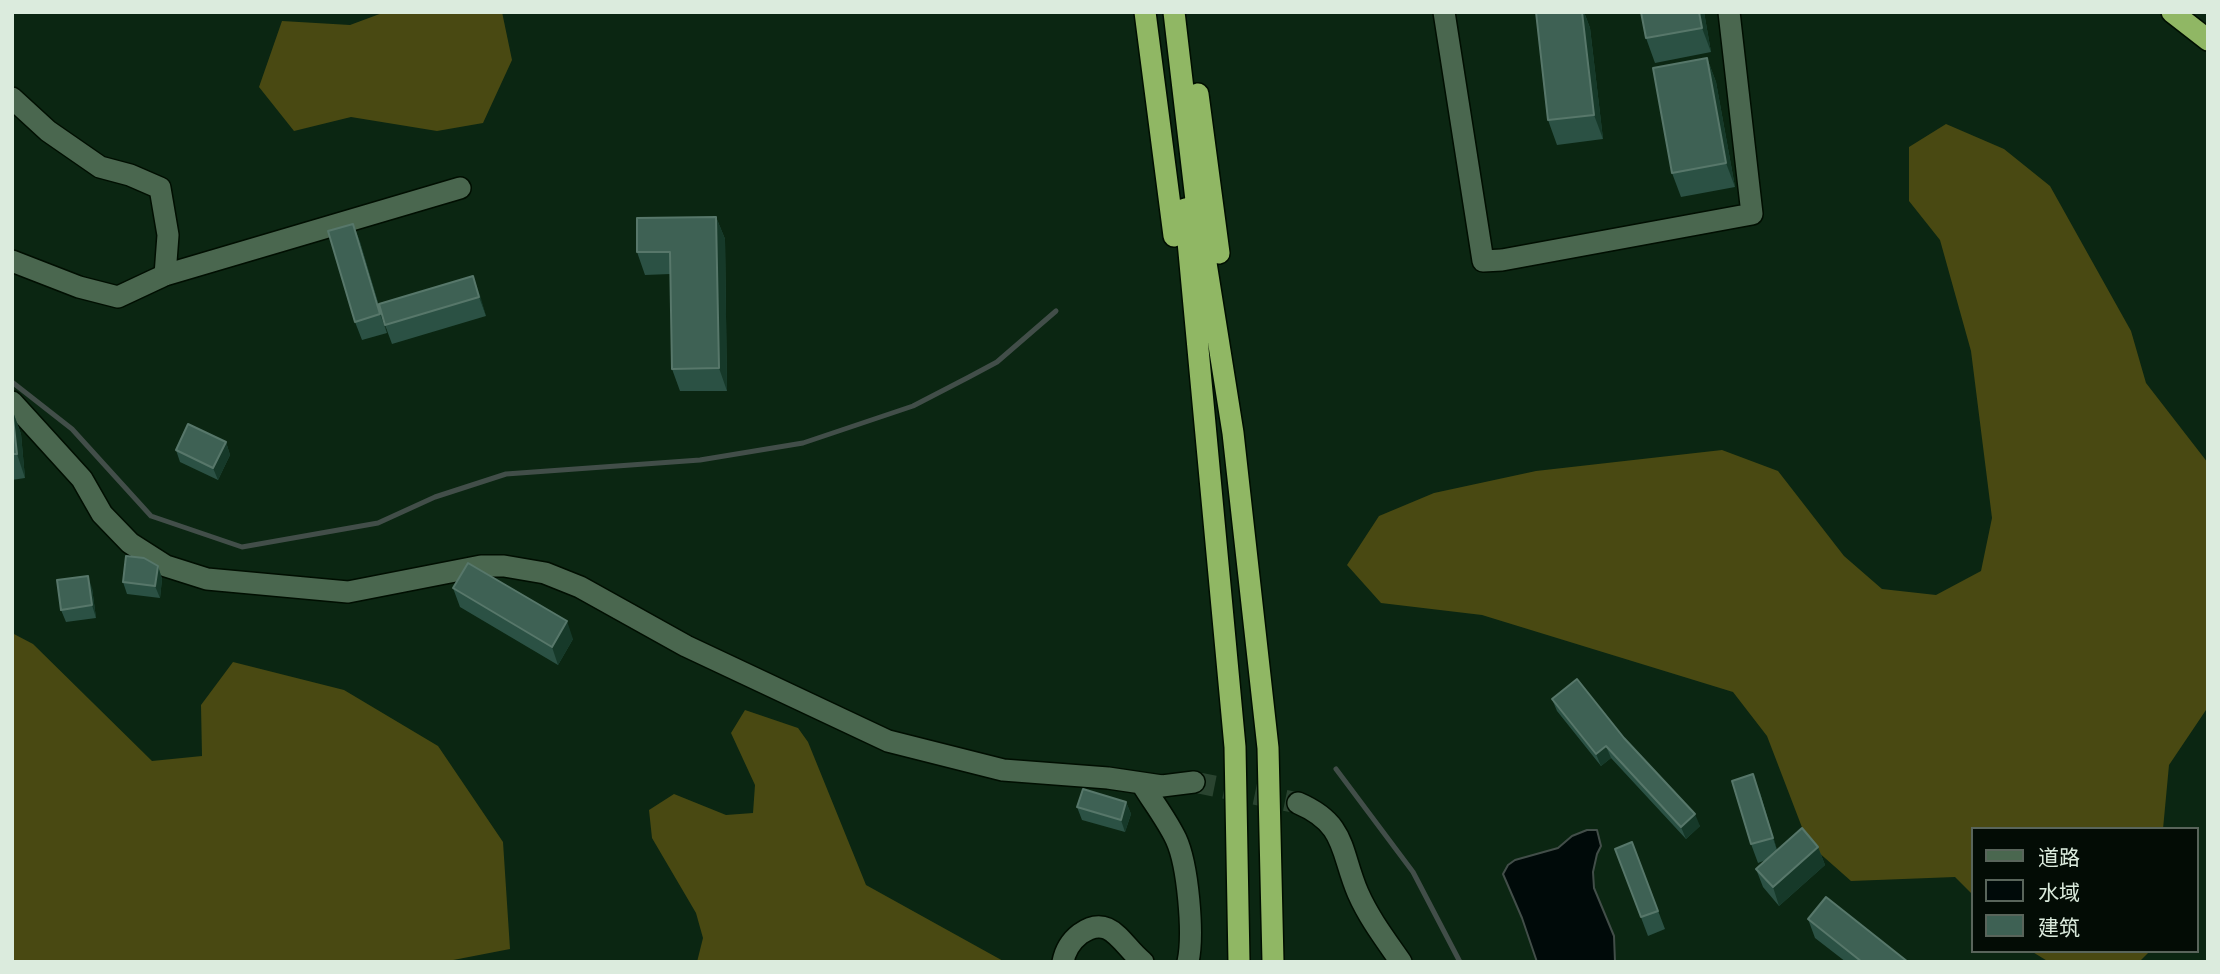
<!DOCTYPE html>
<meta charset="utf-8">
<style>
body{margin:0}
#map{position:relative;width:2220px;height:974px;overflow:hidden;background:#0b2612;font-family:Commissioner,"Noto Sans SC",sans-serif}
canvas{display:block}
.frame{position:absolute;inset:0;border:14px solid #dbebdd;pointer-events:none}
.legend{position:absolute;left:1971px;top:827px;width:228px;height:126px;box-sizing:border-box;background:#030c05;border:2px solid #59655b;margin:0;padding:9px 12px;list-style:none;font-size:21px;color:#dbebdd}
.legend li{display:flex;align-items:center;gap:14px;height:35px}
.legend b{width:35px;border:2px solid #59655b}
</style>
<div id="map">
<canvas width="2220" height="974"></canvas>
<div class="frame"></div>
<ul class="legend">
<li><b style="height:9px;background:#4a674f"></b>道路</li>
<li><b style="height:19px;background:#000a09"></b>水域</li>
<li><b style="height:19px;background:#3e6154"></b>建筑</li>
</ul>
</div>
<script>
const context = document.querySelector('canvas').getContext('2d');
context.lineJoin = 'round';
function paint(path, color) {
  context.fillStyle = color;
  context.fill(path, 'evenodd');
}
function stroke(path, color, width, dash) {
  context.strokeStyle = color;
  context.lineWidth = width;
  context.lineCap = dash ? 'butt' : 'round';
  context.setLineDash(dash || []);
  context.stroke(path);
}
paint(new Path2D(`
 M385 12H502L512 60 483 123 437 131 351 117 294 131 259 87 282 21 350 25Z
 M1946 124 2004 149 2050 186 2131 331 2146 383 2208 463V707L2169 765 2163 829H1973V895L1955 877 1851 881 1808 843 1767 736 1733 692 1482 615 1381 603 1347 565 1379 516 1434 493 1536 471 1722 450 1778 471 1844 556 1882 589 1936 595 1981 571 1992 518 1971 351 1940 240 1909 201V147Z
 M12 633 33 644 152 761 202 756 201 705 233 662 344 690 438 746 503 842 510 949 443 962H12Z
 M745 710 798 728 808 742 866 885 1005 962H697L703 938 696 913 652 838 649 810 674 794 726 815 753 813 755 785 731 733Z
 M2031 951H2150L2139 962H2049Z`), '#494912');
const water = new Path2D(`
 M1587 830H1597L1601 846 1597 854 1593 872 1594 888 1614 936 1615 962H1537L1522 918 1503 874 1508 865 1515 860 1558 848 1572 836Z`);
paint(water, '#000a09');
stroke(water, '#424e49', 2);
stroke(new Path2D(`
 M12 382 72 429 151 516 242 547 378 523 435 497 506 474 700 460 803 443 913 406 969 377 997 362 1056 311
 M1336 769 1413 872 1460 962`), '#424e49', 5);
stroke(new Path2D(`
 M1194 782 1298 803`), '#2a4430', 21, [21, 10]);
const minor = new Path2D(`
 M1444 12 1483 261 1502 260 1752 214 1729 12
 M12 98 48 131 100 167 130 175 160 188 168 235 165 275
 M12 261 79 287 118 297 165 275 460 188
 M12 402 82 479 102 514 130 543 166 566 207 579 348 592 481 566H504L545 573 580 587 686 646 888 741 1003 770 1108 778 1162 786 1194 782
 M1142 784C1153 802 1167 820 1176 839 1188 865 1194 934 1188 962
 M1298 803C1347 824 1340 851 1358 893 1369 918 1385 939 1401 962
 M1063 962C1065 951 1071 941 1080 934 1111 912 1122 946 1143 962`);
const highway = new Path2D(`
 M1145 12 1174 236
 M1174 12 1196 200 1233 433 1268 748 1273 962
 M2172 12 2208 40
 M1198 94 1219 253
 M1185 209 1235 747 1239 962`);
stroke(minor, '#000e01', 24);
stroke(highway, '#000e01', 24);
stroke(minor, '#4a674f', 21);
stroke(highway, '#90b764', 21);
paint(new Path2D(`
 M1536 12H1584L1590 28 1603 139 1557 145 1548 120Z
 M1704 12 1711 52 1655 63 1646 38Z
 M1707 58 1716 82 1735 187 1681 197 1672 173Z
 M716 217 725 239 727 391H680L672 369 670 274 645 275 637 252Z
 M353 224 360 242 387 333 362 340 355 322Z
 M473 276 486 316 392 344 385 325Z
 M12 409 21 434 25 478 12 480Z
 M226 442 230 455 218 480 180 462 176 450Z
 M158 566 162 579 160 598 127 594 123 582Z
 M92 588 96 618 66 622 61 610Z
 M453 588 573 639 558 665 460 607Z
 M1552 699 1624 738 1700 826 1686 839 1611 758 1601 766 1557 711Z
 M1760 793 1777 850 1818 847 1825 865 1779 906 1763 887 1756 869 1766 860 1758 863 1751 844Z
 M1126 802 1131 814 1125 832 1082 820 1077 807Z
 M1632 842 1665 929 1648 936 1615 849Z
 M1808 919 1908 962H1846L1815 938Z`), '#2b5144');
paint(new Path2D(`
 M1582 12H1584L1590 28 1603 139 1594 115Z
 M1699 12H1704L1711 52 1702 28Z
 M1707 58 1716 82 1735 187 1726 163Z
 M716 217 725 239 727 391 719 368Z
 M353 224 360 242 387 333 380 314Z
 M473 276 480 295 486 316 479 297Z
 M12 409 21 434 25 478 17 454Z
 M226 442 230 455 218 480 213 468Z
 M158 566 162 579 160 598 155 586Z
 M88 576 92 588 96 618 92 605Z
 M567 621 573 639 558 665 552 647Z
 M1606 746 1611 758 1601 766 1596 754Z
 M1753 774 1760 793 1779 856 1773 838Z
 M1126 802 1131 814 1125 832 1121 820Z
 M1695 814 1700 826 1686 839 1681 827Z
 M1818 847 1825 865 1779 906 1773 887Z`), '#163929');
const building = new Path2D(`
 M1536 12H1582L1594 115 1548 120Z
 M1641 12H1699L1702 28 1646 38Z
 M1707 58 1726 163 1672 173 1653 68Z
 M716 217 719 368 672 369 670 252H637V218Z
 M353 224 380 314 355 322 328 231Z
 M473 276 479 297 385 325 379 304Z
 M12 409 17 454H12Z
 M188 424 226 442 213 468 176 450Z
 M126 556 144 558 158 566 155 586 123 582Z
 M468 563 567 621 552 647 453 588Z
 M88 576 92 605 61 610 57 580Z
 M1577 679 1624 738 1695 814 1681 827 1606 746 1596 754 1552 699Z
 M1753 774 1773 838 1751 844 1732 781Z
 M1083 789 1126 802 1121 820 1077 807Z
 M1802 828 1818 847 1773 887 1756 869Z
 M1632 842 1658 911 1641 917 1615 849Z
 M1826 897 1908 962H1862L1808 919Z`);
paint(building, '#3e6154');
stroke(building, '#57776a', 2);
</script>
